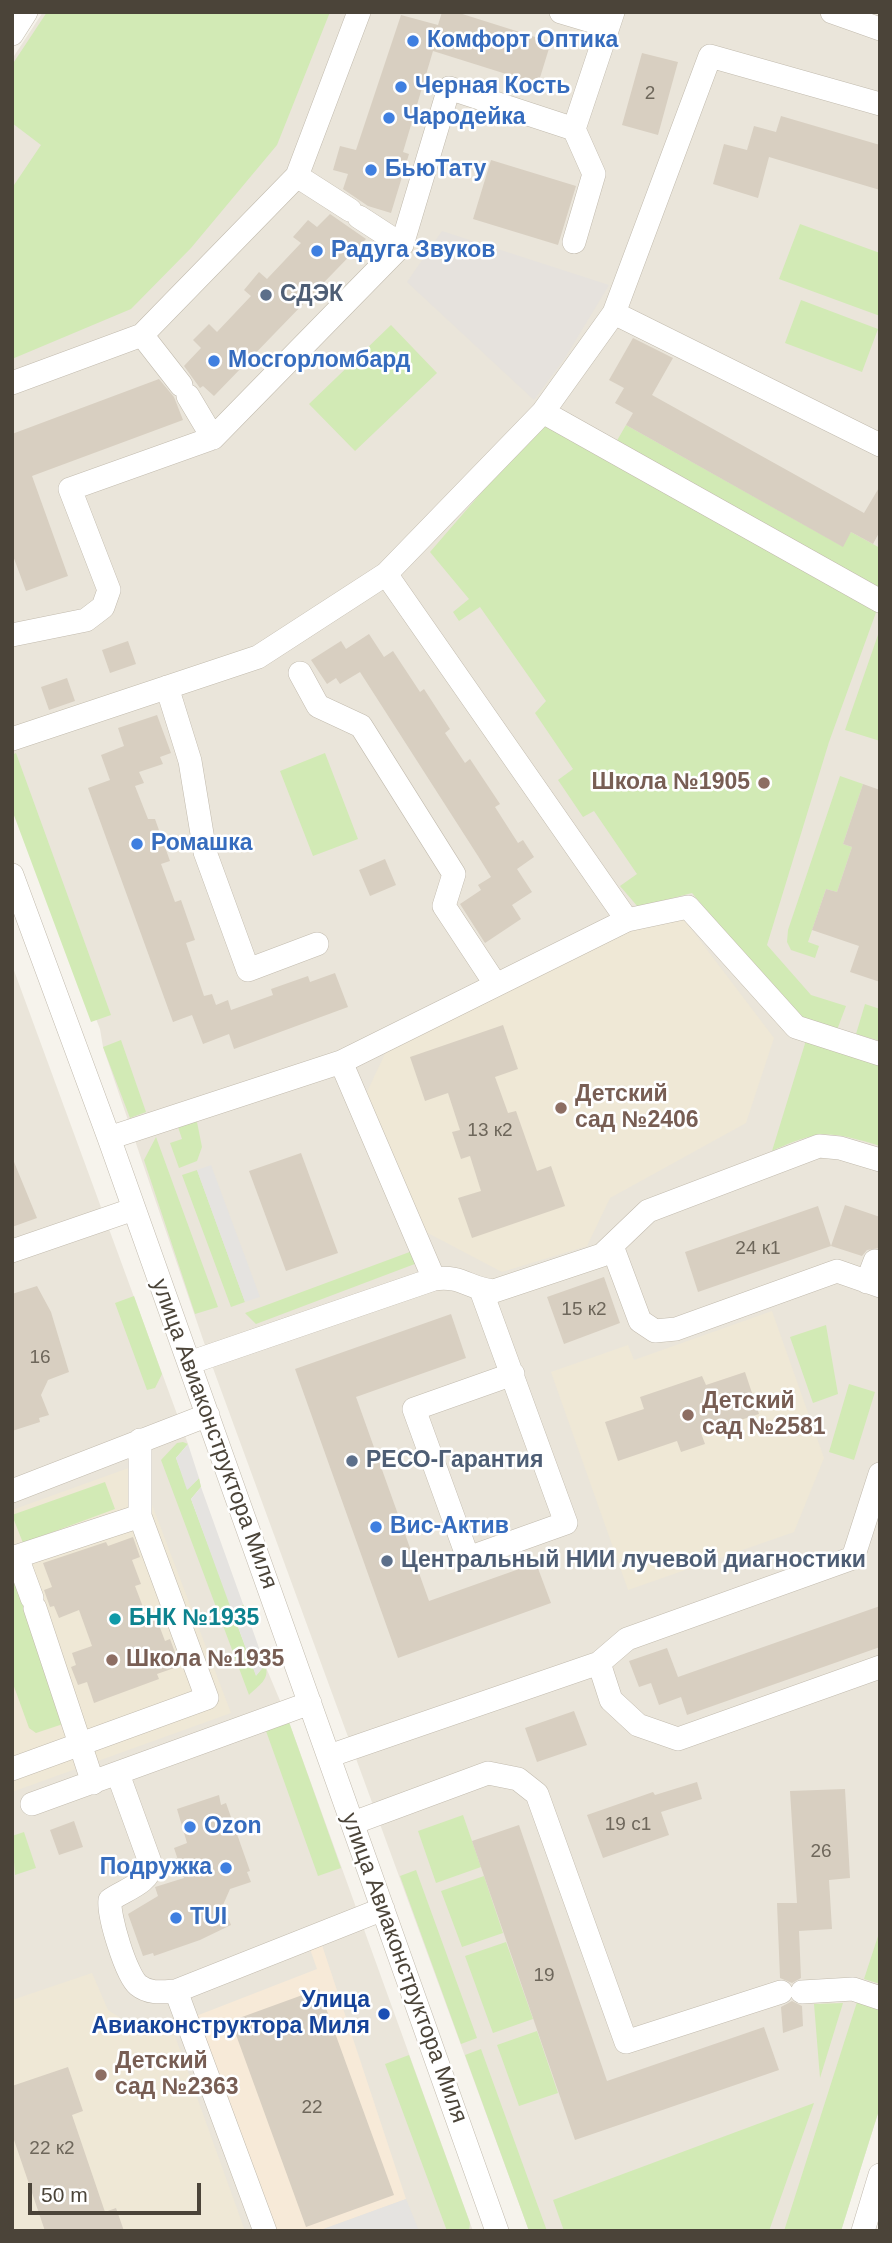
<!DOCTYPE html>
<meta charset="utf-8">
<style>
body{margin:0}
#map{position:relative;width:892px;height:2243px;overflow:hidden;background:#f6f3ec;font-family:Arial,sans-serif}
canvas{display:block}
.frame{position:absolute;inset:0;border:14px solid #4b4439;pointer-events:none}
.scale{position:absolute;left:28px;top:2183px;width:173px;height:32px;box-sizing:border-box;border:4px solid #4b4439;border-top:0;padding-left:9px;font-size:21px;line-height:24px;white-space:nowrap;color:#4b4439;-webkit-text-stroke:5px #fff;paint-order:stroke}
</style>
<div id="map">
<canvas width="892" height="2243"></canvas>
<div class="frame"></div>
<div class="scale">50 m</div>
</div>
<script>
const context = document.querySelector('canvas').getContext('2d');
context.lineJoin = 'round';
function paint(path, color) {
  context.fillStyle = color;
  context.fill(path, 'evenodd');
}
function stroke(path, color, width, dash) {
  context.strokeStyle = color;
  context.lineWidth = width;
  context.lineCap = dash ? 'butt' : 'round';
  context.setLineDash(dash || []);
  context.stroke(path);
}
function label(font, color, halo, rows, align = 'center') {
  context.font = font + ' Arial,sans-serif';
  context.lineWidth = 5;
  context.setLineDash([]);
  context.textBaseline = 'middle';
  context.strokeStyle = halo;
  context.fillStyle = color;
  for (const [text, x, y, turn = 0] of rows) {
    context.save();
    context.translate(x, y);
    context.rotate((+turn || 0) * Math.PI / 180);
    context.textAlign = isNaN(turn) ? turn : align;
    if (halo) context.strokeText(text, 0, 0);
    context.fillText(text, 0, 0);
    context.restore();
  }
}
paint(new Path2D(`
 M43 12H880V2107L841 2231H529L210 1360 103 1047 100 1029 12 807V59Z
 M12 965 188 1444 176 1458 187 1489 199 1478 201 1487 191 1499 235 1616 243 1604 247 1614 238 1627 256 1675 265 1665 289 1722 473 2231H12Z`), '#eae5da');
paint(new Path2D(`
 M322 1945 406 2199 318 2231H276L196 2016 317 1969 310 1949Z`), '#f7ead8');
paint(new Path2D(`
 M442 231 609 285 565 358 534 400 407 282Z`), '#e6e2dd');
paint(new Path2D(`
 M683 918 774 1038 746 1123 610 1198 587 1246 502 1272 424 1231 366 1094 391 1041 633 929Z
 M772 1311 824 1458 794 1532 628 1590 551 1372 628 1345 634 1360Z
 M137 1465 231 1713 12 1792V1510Z
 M92 1973 108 2010 138 2029 175 2036 245 2231H12V2000Z`), '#efe8d6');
paint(new Path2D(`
 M47 12H330L277 145 191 248 131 309 12 359V188L41 145 12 123V65Z
 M800 224 880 253V316L779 279Z
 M801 300 878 329 862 372 785 343Z
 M391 325 437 373 355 451 309 404Z
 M545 419 878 607 829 742 767 945 811 995 846 1006 837 1030 798 1019 692 893 638 907 620 886 637 874 594 811 583 817 558 780 573 769 535 713 546 701 480 607 459 621 453 612 469 599 430 552Z
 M626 425 842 546 851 532 880 548V594L615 444Z
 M880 629V741L845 730Z
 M16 753 111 1015 91 1022 12 810V755Z
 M325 753 358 839 313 856 280 771Z
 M840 776 863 784 843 844 852 847 837 892 826 889 808 942 819 946 815 958 791 950 787 942 788 930Z
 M865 1004 880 1009V1041L856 1034Z
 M807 1037 880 1061V1146C829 1131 821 1129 772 1151Z
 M121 1040 146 1112 130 1118 103 1047Z
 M196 1117 202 1147 197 1161 179 1168 170 1143 182 1139 177 1124Z
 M156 1137 218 1307 195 1314 144 1160Z
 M197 1170 245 1302 231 1307 182 1175Z
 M415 1250 420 1262 256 1324 245 1313Z
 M134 1296 162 1374 155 1388 147 1390 115 1303Z
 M826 1325 838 1394 813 1403 790 1337Z
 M849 1384 875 1392 854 1460 829 1452Z
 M183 1442 188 1444 176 1458 188 1489 199 1478 201 1487 191 1499 235 1616 243 1604 247 1614 238 1627 256 1675 265 1665C271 1679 258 1686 249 1695L161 1460 177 1443Z
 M105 1482 115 1509 23 1543 12 1515Z
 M12 1571 16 1572 63 1724 36 1733 29 1728 12 1681Z
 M289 1722 341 1868 318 1876 266 1731Z
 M463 1815 481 1867 436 1883 418 1831Z
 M24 1832 36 1868 15 1875 12 1836Z
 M416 1870 477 2038 461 2044 400 1876Z
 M484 1876 503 1933 462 1947 441 1891Z
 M880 1930V1984L864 1979Z
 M506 1942 533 2019 493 2033 465 1956Z
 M857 2002 880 2009V2107L841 2231H784Z
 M843 2003 820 2078 814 2004Z
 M537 2031 558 2093 519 2106 497 2045Z
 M481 2049 547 2231H529L465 2055Z
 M409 2055 470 2223 469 2231H447L385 2064Z
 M814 2103 769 2231H564L553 2200Z`), '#d2eab5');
paint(new Path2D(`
 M211 1165 260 1297 245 1302 197 1170Z
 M188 1444 199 1478 187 1490 176 1458Z
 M201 1487 243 1604 234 1617 191 1499Z
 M247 1614 265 1665 256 1676 238 1627Z
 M406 2199 419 2231H318Z`), '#e5e3e0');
paint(new Path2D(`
 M442 12H456L551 42 538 84 433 51 403 152 409 154 391 213 368 206 343 189 348 174 333 170 340 146 356 150 401 15 438 25Z
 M642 53 678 62 658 135 622 125Z
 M781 116 880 145V190L769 157 758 198 713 184 724 144 747 150 754 126 776 132Z
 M491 160 576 186 558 245 473 219Z
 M330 214 366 239 214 396 203 386 200 388 184 366 201 348 193 340 209 324 217 332 251 296 244 290 259 272 267 279 301 243 293 237 308 220 317 227Z
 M633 338 673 358 652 395 864 513 880 486V531L873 544 851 532 843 547 626 425 633 413 615 403 624 388 609 380Z
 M159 379 174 397 183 420 32 476 68 576 26 591 12 553V434Z
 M369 634 384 657 393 651 420 692 424 689 450 729 445 733 465 763 470 759 500 804 495 807 518 843 523 840 534 857 517 869 532 892 512 905 521 919 485 943 460 904 481 890 478 885 491 877 478 856 360 672 340 684 336 678 327 684 311 660 341 641 346 649Z
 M128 641 136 664 110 673 102 650Z
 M67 678 75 701 49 710 41 687Z
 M157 715 171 753 160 757 163 764 139 772 144 783 135 786 148 819H155L170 861 161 864 175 902 181 900 195 940 186 943 204 996 212 994 216 1005 228 1000 231 1010 273 995 271 989 308 976 310 982 335 973 348 1007 234 1049 229 1034 203 1044 192 1015 173 1022 88 788 110 780 101 755 124 746 118 728Z
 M863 784 880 790V982L850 972 859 946 812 930 826 889 837 892 852 847 843 844Z
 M385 859 396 885 370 896 359 870Z
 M503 1025 518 1069 495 1077 508 1113 516 1111 537 1171 551 1166 565 1206 472 1238 458 1198 481 1191 470 1156 461 1159 452 1132 460 1130 448 1093 425 1101 410 1057Z
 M301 1153 338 1253 286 1271 249 1171Z
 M12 1157 37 1218 12 1227Z
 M845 1205 880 1217V1248L867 1250 862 1256 831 1246Z
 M818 1206 831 1246 698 1292 685 1252Z
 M604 1277 620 1323 564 1344 547 1297Z
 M37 1286 51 1312 69 1372 48 1380 41 1395 49 1415 39 1418 40 1422 12 1431V1294Z
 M451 1314 466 1358 356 1397 429 1601 536 1563 551 1603 398 1658 295 1369Z
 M745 1372 759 1414 701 1433 705 1444 681 1452 677 1441 618 1461 605 1422 644 1409 640 1397 702 1376 706 1385Z
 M133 1537 140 1557 132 1560 141 1584 135 1586 148 1620 156 1617 165 1641 170 1639 180 1666 157 1674 159 1679 94 1703 87 1682 78 1685 71 1667 76 1665 72 1653 92 1646 79 1610 59 1618 54 1606 50 1607 44 1590 52 1587 43 1563 106 1542 108 1546Z
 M880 1606V1647L687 1715 681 1697 659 1705 651 1683 639 1687 629 1661 667 1648 678 1677Z
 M574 1711 587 1745 537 1762 525 1728Z
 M697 1782 702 1799 661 1812 669 1835 603 1858 587 1815 653 1792 655 1795Z
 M845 1789 850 1878 829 1880 832 1929 799 1931 801 1978 792 1983 780 1978 777 1903H797L790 1791Z
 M219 1795 221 1805 226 1803 250 1871 247 1872 251 1882 230 1889 223 1905 231 1925 200 1940 154 1956 153 1953 143 1956 128 1914 158 1896 155 1887 184 1878 174 1848 187 1843 177 1809Z
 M74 1821 83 1847 59 1855 50 1830Z
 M519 1825 607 2081 764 2027 779 2070 575 2140 472 1841Z
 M319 1989 394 2195 306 2227 231 2021Z
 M792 2001 802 2006 803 2026 783 2033 781 2007Z
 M68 2067 83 2111 72 2115 105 2212 116 2208 124 2231H45L12 2134V2086Z`), '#d8cfc1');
const minor = new Path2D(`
 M561 12 608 26
 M832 12 880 29
 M12 34 26 12
 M297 176 350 210
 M359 217 402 245
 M574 242 594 174 574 129 613 12
 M614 313 880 445
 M142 335 181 385
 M12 383 142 335 297 176 359 12
 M188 396 213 438
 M543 412 880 601
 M386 574 627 920
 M12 635 86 620 103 607 109 590 70 489 213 438 402 245 449 88 574 129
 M300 673 318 706 361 726 454 874 444 906 496 985
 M167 687 190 761 205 852 248 970 317 944
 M12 739 258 657 386 574 543 412 614 313 710 56 880 104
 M12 875 109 1138 497 2231
 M341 1062 434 1279
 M109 1138 341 1062 627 920 688 907 796 1027 880 1054
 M612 1246 640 1321 655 1331 676 1329 837 1271 880 1286
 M12 1251 134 1209
 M867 1282 875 1261
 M481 1290 566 1523 468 1558 414 1409 513 1374
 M189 1363 434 1279C463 1275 468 1289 494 1291L602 1255 648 1211 819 1146 840 1148 880 1160
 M12 1491 208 1415
 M17 1557 32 1598
 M12 1558 140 1516
 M35 1608 93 1783
 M599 1663 611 1700 638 1725 678 1739 880 1667
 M329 1756 599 1663 627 1639 853 1558 880 1474
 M12 1769 207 1698 140 1516V1440
 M118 1774 151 1865C150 1883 124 1890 110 1900 108 1915 126 1975 138 1985 149 1994 162 1992 176 1991L383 1909
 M32 1804 310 1703
 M353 1823 488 1773 518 1779 537 1794 626 2042 781 1992
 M176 1991 265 2231
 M802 1992 853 1989 880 1998
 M863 2231 880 2175`);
stroke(minor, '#c2bbae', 24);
stroke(minor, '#fff', 23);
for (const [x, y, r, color] of [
 [413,41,7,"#3f7fe0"],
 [401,87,7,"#3f7fe0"],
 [389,118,7,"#3f7fe0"],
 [371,170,7,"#3f7fe0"],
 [317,251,7,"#3f7fe0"],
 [266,295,7,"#5c6f8a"],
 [214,361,7,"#3f7fe0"],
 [764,783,7,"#8d6e63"],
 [137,844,7,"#3f7fe0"],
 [561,1108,7,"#8d6e63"],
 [688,1415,7,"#8d6e63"],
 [352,1461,7,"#5c6f8a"],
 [376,1527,7,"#3f7fe0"],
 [387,1561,7,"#5c6f8a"],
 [115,1619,7,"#0f9aa8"],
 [112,1660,7,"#8d6e63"],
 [190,1827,7,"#3f7fe0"],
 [226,1868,7,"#3f7fe0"],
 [176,1918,7,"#3f7fe0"],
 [384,2014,7,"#1a4fb4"],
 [101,2075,7,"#8d6e63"]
]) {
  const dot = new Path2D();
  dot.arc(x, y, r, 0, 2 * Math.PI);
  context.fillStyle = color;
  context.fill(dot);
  stroke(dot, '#fff', 2.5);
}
label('19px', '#6e675b', null, [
 ["2",650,94],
 ["13 к2",490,1131],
 ["24 к1",758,1249],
 ["15 к2",584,1310],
 ["16",40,1358],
 ["19 с1",628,1825],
 ["26",821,1852],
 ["19",544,1976],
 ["22",312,2108],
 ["22 к2",52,2149]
]);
label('bold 23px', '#366cbe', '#fff', [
 ["Комфорт Оптика",427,41],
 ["Черная Кость",415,87],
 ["Чародейка",403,118],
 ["БьюТату",385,170],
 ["Радуга Звуков",331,251],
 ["Мосгорломбард",228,361],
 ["Ромашка",151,844],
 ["Вис-Актив",390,1527],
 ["Ozon",204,1827],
 ["Подружка",212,1868,"right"],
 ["TUI",190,1918]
], 'left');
label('bold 23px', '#4e5e75', '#fff', [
 ["СДЭК",280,295],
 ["РЕСО-Гарантия",366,1461],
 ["Центральный НИИ лучевой диагностики",401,1561]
], 'left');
label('bold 23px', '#785e54', '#fff', [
 ["Школа №1905",750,783,"right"],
 ["Детский",575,1095],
 ["сад №2406",575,1121],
 ["Детский",702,1402],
 ["сад №2581",702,1428],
 ["Школа №1935",126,1660],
 ["Детский",115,2062],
 ["сад №2363",115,2088]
], 'left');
label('23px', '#4b4439', '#fff', [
 ["улица Авиаконструктора Миля",214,1434,70],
 ["улица Авиаконструктора Миля",404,1968,70]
]);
label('bold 23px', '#0d838f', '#fff', [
 ["БНК №1935",129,1619]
], 'left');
label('bold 23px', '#164399', '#fff', [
 ["Улица",370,2001],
 ["Авиаконструктора Миля",370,2027]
], 'right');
</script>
